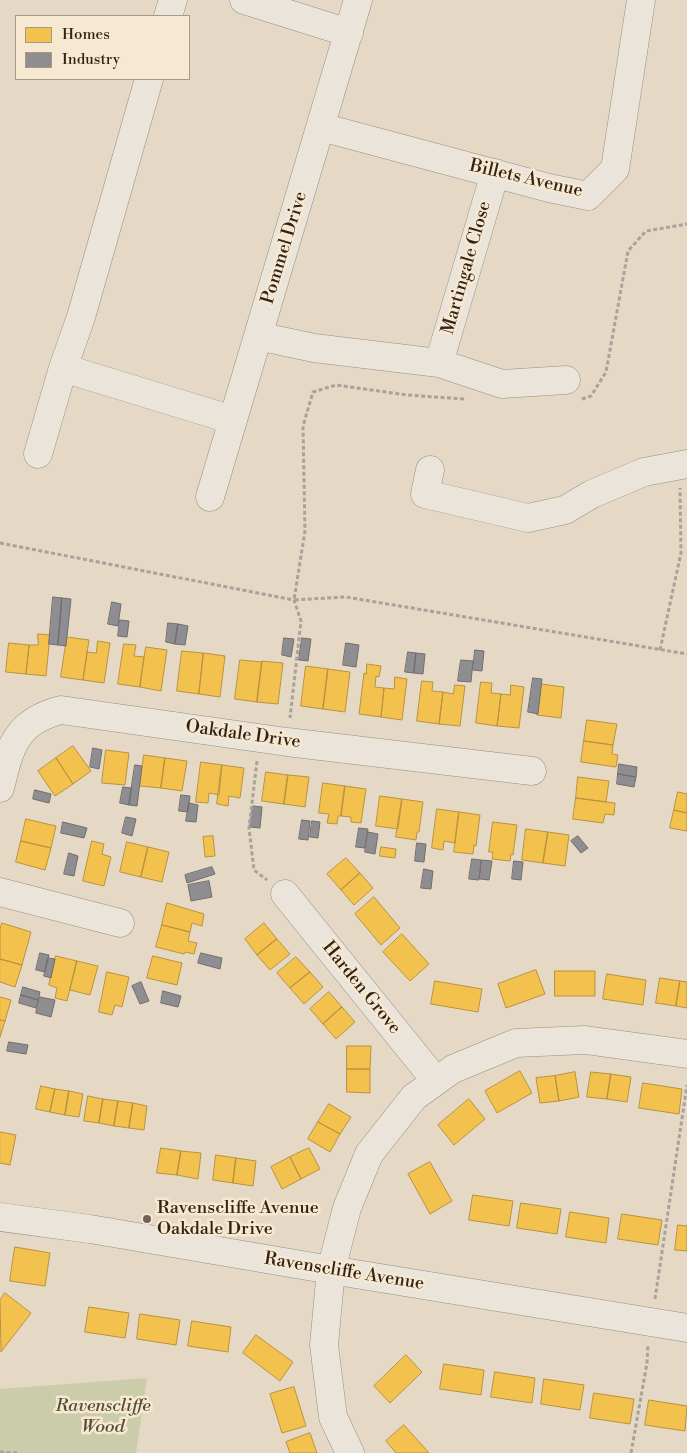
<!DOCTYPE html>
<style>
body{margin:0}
#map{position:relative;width:687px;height:1453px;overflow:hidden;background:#e5d9c6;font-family:"Libre Bodoni",serif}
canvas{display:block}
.legend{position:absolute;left:15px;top:15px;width:175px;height:65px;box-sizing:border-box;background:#f7e8d2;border:1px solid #a89987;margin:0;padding:6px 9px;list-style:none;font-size:15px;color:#322316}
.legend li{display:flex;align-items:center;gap:10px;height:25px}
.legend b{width:25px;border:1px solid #a89987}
</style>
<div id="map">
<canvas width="687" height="1453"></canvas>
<ul class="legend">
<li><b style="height:14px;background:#f2c14e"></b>Homes</li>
<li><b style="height:14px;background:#8d8d92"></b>Industry</li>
</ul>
</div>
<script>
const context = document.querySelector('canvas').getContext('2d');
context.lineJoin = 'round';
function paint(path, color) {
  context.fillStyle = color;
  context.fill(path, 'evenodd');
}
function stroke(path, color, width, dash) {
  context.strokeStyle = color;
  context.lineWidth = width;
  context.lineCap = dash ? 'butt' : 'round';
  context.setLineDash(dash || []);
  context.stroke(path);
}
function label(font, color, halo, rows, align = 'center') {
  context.font = font + ' "Libre Bodoni",serif';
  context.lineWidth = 5;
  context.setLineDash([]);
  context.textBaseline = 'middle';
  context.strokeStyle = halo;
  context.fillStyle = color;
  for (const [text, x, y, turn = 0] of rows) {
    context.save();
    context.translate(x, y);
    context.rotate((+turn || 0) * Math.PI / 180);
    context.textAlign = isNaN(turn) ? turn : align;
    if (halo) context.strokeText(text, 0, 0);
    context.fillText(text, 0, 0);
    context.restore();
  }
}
paint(new Path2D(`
 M147 1378 136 1453H0V1389Z`), '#cbccaa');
const homes = new Path2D(`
 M38 634 50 635 46 676 26 674 29 645H38Z
 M67 637 89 640 83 680 61 677Z
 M98 641 110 643 104 683 83 680 87 652 96 653Z
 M9 643 29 645 26 674 6 672Z
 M124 644 136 645 134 656 144 657 140 687 118 684Z
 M146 647 167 650 161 691 140 687Z
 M182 651 203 653 199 694 177 691Z
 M204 653 225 656 220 697 199 694Z
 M240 660 262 662 257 702 235 699Z
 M262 661 283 663 278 704 257 702Z
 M367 664 381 666 379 677 376 676 375 687 384 688 381 717 359 714 364 673 366 674Z
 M306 666 328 669 323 709 301 706Z
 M328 669 350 672 345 712 323 709Z
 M395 677 407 679 402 720 381 717 384 688 394 689Z
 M422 681 433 682 432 691 443 692 439 724 417 721Z
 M481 682 492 683 491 693 501 694 497 726 476 723Z
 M541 684 564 687 561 718 537 715Z
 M455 685 465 686 460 726 439 724 443 692 453 694Z
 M511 685 524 687 519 728 497 726 501 694 510 695Z
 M587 720 617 724 613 745 584 741Z
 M584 741 613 745 612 754 618 755 616 767 581 762Z
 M73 746 91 771 73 784 56 758Z
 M106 750 129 753 125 785 102 783Z
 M144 755 165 758 161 788 140 786Z
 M56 758 73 784 55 796 38 771Z
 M165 758 187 761 182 791 161 788Z
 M201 762 222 765 219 795 209 793 208 803 196 802Z
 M222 765 244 768 240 798 229 796 228 806 217 804Z
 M266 772 288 775 284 804 262 801Z
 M288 775 309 777 305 807 284 804Z
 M578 777 609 781 606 802 576 798Z
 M323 783 345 786 341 816H338L337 824 327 823 329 814 319 813Z
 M345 786 366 789 361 823 351 822V817L341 816Z
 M678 792 687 794V813L674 810Z
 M380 796 402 799 398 829 376 826Z
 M576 798 615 803 614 815 605 814 603 823 573 819Z
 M402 799 423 802 419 832H417L416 840 396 837Z
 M437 809 459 812 455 843 444 841 443 850 432 848Z
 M674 810 687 813V831L670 828Z
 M459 812 480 815 476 846 474 845 473 854 454 852Z
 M26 819 56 826 51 848 21 841Z
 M493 822 517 825 513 855 511 854 510 861 492 859 493 852H489Z
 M526 829 548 832 543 863 522 860Z
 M548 832 569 835 565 866 543 863Z
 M213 836 215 856 205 857 203 837Z
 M21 841 51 848 45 870 16 862Z
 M92 841 104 844 102 854 111 857 104 886 83 881Z
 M127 842 148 847 141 877 120 872Z
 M148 847 169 852 162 882 141 877Z
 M381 847 396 849 395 858 380 856Z
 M346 858 360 873 341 890 327 874Z
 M360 873 373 888 354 905 341 890Z
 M374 897 400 928 381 945 355 914Z
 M167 903 204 914 202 926 192 923 190 932 162 925Z
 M2 923 31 932 22 965 0 959V930Z
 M264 923 277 939 257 955 245 939Z
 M162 925 190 932 188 941 197 943 194 954 185 952 184 954 156 947Z
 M402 934 429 964 410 981 383 952Z
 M277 939 290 954 270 970 257 955Z
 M56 956 77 961 67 1001 55 998 57 988 49 985Z
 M153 956 182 963 177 985 147 978Z
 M296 957 310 972 290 988 277 973Z
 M0 959 22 965 15 987 0 982Z
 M77 961 98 966 90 995 70 990Z
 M536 970 545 994 506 1008 498 984Z
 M555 971H595V996H555Z
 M107 972 129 977 122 1007 115 1005 112 1015 99 1012Z
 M310 972 323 987 304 1004 290 988Z
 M607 974 646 980 643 1005 603 999Z
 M660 978 680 981 676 1006 656 1003Z
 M435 981 482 989 478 1012 431 1004Z
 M680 981 687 982V1008L676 1006Z
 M329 992 342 1007 323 1024 310 1009Z
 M0 997 11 1000 5 1021 0 1020Z
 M342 1007 355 1022 336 1039 323 1024Z
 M0 1020 5 1021 0 1037Z
 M347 1046H371L370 1069H347Z
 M347 1069H370V1093L347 1092Z
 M520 1071 532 1093 497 1113 485 1091Z
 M575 1072 579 1097 559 1101 555 1076Z
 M591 1072 611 1074 607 1099 587 1097Z
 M611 1074 631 1077 627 1102 607 1099Z
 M555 1076 559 1101 540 1103 536 1078Z
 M643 1083 682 1089 679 1114 639 1108Z
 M41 1086 55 1089 50 1112 36 1109Z
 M55 1089 69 1091 65 1115 50 1112Z
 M69 1091 83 1094 79 1117 65 1115Z
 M88 1096 103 1099 99 1123 84 1121Z
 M103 1099 118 1101 114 1126 99 1123Z
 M469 1099 485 1119 454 1145 438 1125Z
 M118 1101 133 1103 129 1128 114 1126Z
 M133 1103 147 1106 144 1130 129 1128Z
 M329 1104 351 1117 340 1134 318 1122Z
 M318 1122 340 1134 330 1152 308 1139Z
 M0 1132 16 1135 10 1165 0 1163Z
 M161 1148 181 1151 177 1175 157 1173Z
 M309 1148 320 1169 301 1179 290 1157Z
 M181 1151 201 1153 198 1179 177 1175Z
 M216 1155 236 1158 233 1183 213 1180Z
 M290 1157 301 1179 282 1189 271 1167Z
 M236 1158 256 1161 253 1186 233 1183Z
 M430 1162 452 1201 430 1214 408 1174Z
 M473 1195 513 1201 509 1226 469 1220Z
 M521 1203 561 1209 557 1234 517 1228Z
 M570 1212 609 1218 606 1243 566 1237Z
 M622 1214 662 1220 658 1245 618 1239Z
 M678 1225 687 1226V1251L675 1250Z
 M15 1247 50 1253 45 1286 10 1281Z
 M5 1293 31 1313 1 1352 0 1300Z
 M89 1307 129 1313 125 1338 85 1332Z
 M140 1314 180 1320 176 1345 137 1339Z
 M192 1321 231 1327 228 1352 188 1346Z
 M256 1335 293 1362 280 1381 243 1353Z
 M406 1355 422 1372 390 1403 374 1386Z
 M444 1364 484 1370 481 1395 440 1389Z
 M495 1372 535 1378 532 1403 491 1397Z
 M544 1379 584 1385 580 1410 541 1404Z
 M294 1387 306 1426 282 1433 270 1394Z
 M594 1393 634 1399 630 1424 590 1418Z
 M649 1400 687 1406 685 1431 645 1425Z
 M404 1425 429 1453H396L386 1441Z
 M310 1433 317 1453H290L286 1442Z`);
paint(homes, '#f2c14e');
stroke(homes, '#b8923d', 1);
const industry = new Path2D(`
 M53 597 62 598 58 645 49 644Z
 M62 598 71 599 66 646 58 645Z
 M112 602 121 604 118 626 108 624Z
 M120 620 129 621 127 637 118 636Z
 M168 623 178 624 175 644 166 642Z
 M178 624 188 626 185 645 175 644Z
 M284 638 294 639 291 657 282 655Z
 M302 638 311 639 308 661 299 660Z
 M346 643 359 645 356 667 343 665Z
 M475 650 484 651 482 671 473 670Z
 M408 652 416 653 414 673 405 672Z
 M416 653 425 654 423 674 414 673Z
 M461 660 473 661 471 682 458 681Z
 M533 678 542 679 538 714 528 712Z
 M93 748 102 750 99 769 90 767Z
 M619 764 637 767 636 777 618 774Z
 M135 765 142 766 137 806 129 805Z
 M618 774 636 777 634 787 617 784Z
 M123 787 132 788 129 805 120 803Z
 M35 790 51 794 49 803 33 799Z
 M181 795 190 796 188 812 179 811Z
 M189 803 198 805 196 822 186 821Z
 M253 806 262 807 260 828 250 827Z
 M126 817 136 819 132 836 122 833Z
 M302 820 310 821 308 840 299 839Z
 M312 821 320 822 318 838 310 837Z
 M63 822 87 828 84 838 61 833Z
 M359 828 368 829 365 848 356 847Z
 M368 832 378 834 375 854 365 852Z
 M578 836 588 848 581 853 571 841Z
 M417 843 426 844 424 862 415 861Z
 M69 853 78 856 74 876 64 874Z
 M472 859 481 860 479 880 469 879Z
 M482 860 492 861 489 880 480 879Z
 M514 861 523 862 521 880 512 879Z
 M212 867 215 874 187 883 185 875Z
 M424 869 433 871 431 889 421 888Z
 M209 881 212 897 191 901 188 885Z
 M40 953 49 955 45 972 36 970Z
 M201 953 222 958 220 969 198 963Z
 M48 958 55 959 51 978 44 976Z
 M141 982 149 1001 140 1004 132 986Z
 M23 987 40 992 38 1000 21 995Z
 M163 991 181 996 178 1007 161 1003Z
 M21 995 38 1000 36 1008 19 1003Z
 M40 997 55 1000 51 1017 36 1013Z
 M9 1042 28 1045 26 1054 7 1051Z`);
paint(industry, '#8d8d92');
stroke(industry, '#726d6d', 1);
const minor = new Path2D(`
 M244 0 349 33
 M168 16 173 0
 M321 127 549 188 588 196 615 169 641 0
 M258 336 314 348 439 363 502 384 566 380
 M439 363 495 173
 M63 368 233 420
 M38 454 63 368 81 317 149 79
 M430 470 425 494 528 518 565 510 592 494 644 472 687 464
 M210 497 358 0
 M0 788C10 747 15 722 61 710L287 742 532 771
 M0 892 120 923
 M285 894 436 1081
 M0 1217 90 1229 331 1270 687 1328
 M350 1453 333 1417 324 1345 331 1270 347 1208 369 1154 414 1097 453 1069 516 1043 585 1040 687 1054`);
stroke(minor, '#978e82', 29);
stroke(new Path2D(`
 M464 399 407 395 336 385 313 392 303 426 305 531 294 600 346 597 687 654
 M582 399 591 396 606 372 628 251 646 231 687 224
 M0 543 294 600 301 621 290 718
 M660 650 681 553 680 488
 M257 761 249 828 254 870 267 880
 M655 1299 687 1085
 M0 1452 17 1453
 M631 1453 647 1363 648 1345`), '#a8a29a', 3, [4, 2.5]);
stroke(minor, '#eae4da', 28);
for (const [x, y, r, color] of [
 [147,1219,5,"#716354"]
]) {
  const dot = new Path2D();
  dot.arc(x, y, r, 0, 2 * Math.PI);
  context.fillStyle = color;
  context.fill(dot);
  stroke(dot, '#f7e8d2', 2);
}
label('18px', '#322316', '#f7e8d2', [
 ["Billets Avenue",526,179,13],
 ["Pommel Drive",285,248,-73],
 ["Martingale Close",467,268,-74],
 ["Oakdale Drive",243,735,8],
 ["Harden Grove",361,988,51],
 ["Ravenscliffe Avenue",344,1272,9]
]);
label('18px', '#322316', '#f7e8d2', [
 ["Ravenscliffe Avenue",157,1209],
 ["Oakdale Drive",157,1230]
], 'left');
label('italic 18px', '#534b36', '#f7e8d2', [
 ["Ravenscliffe",103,1407],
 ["Wood",103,1428]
]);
</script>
